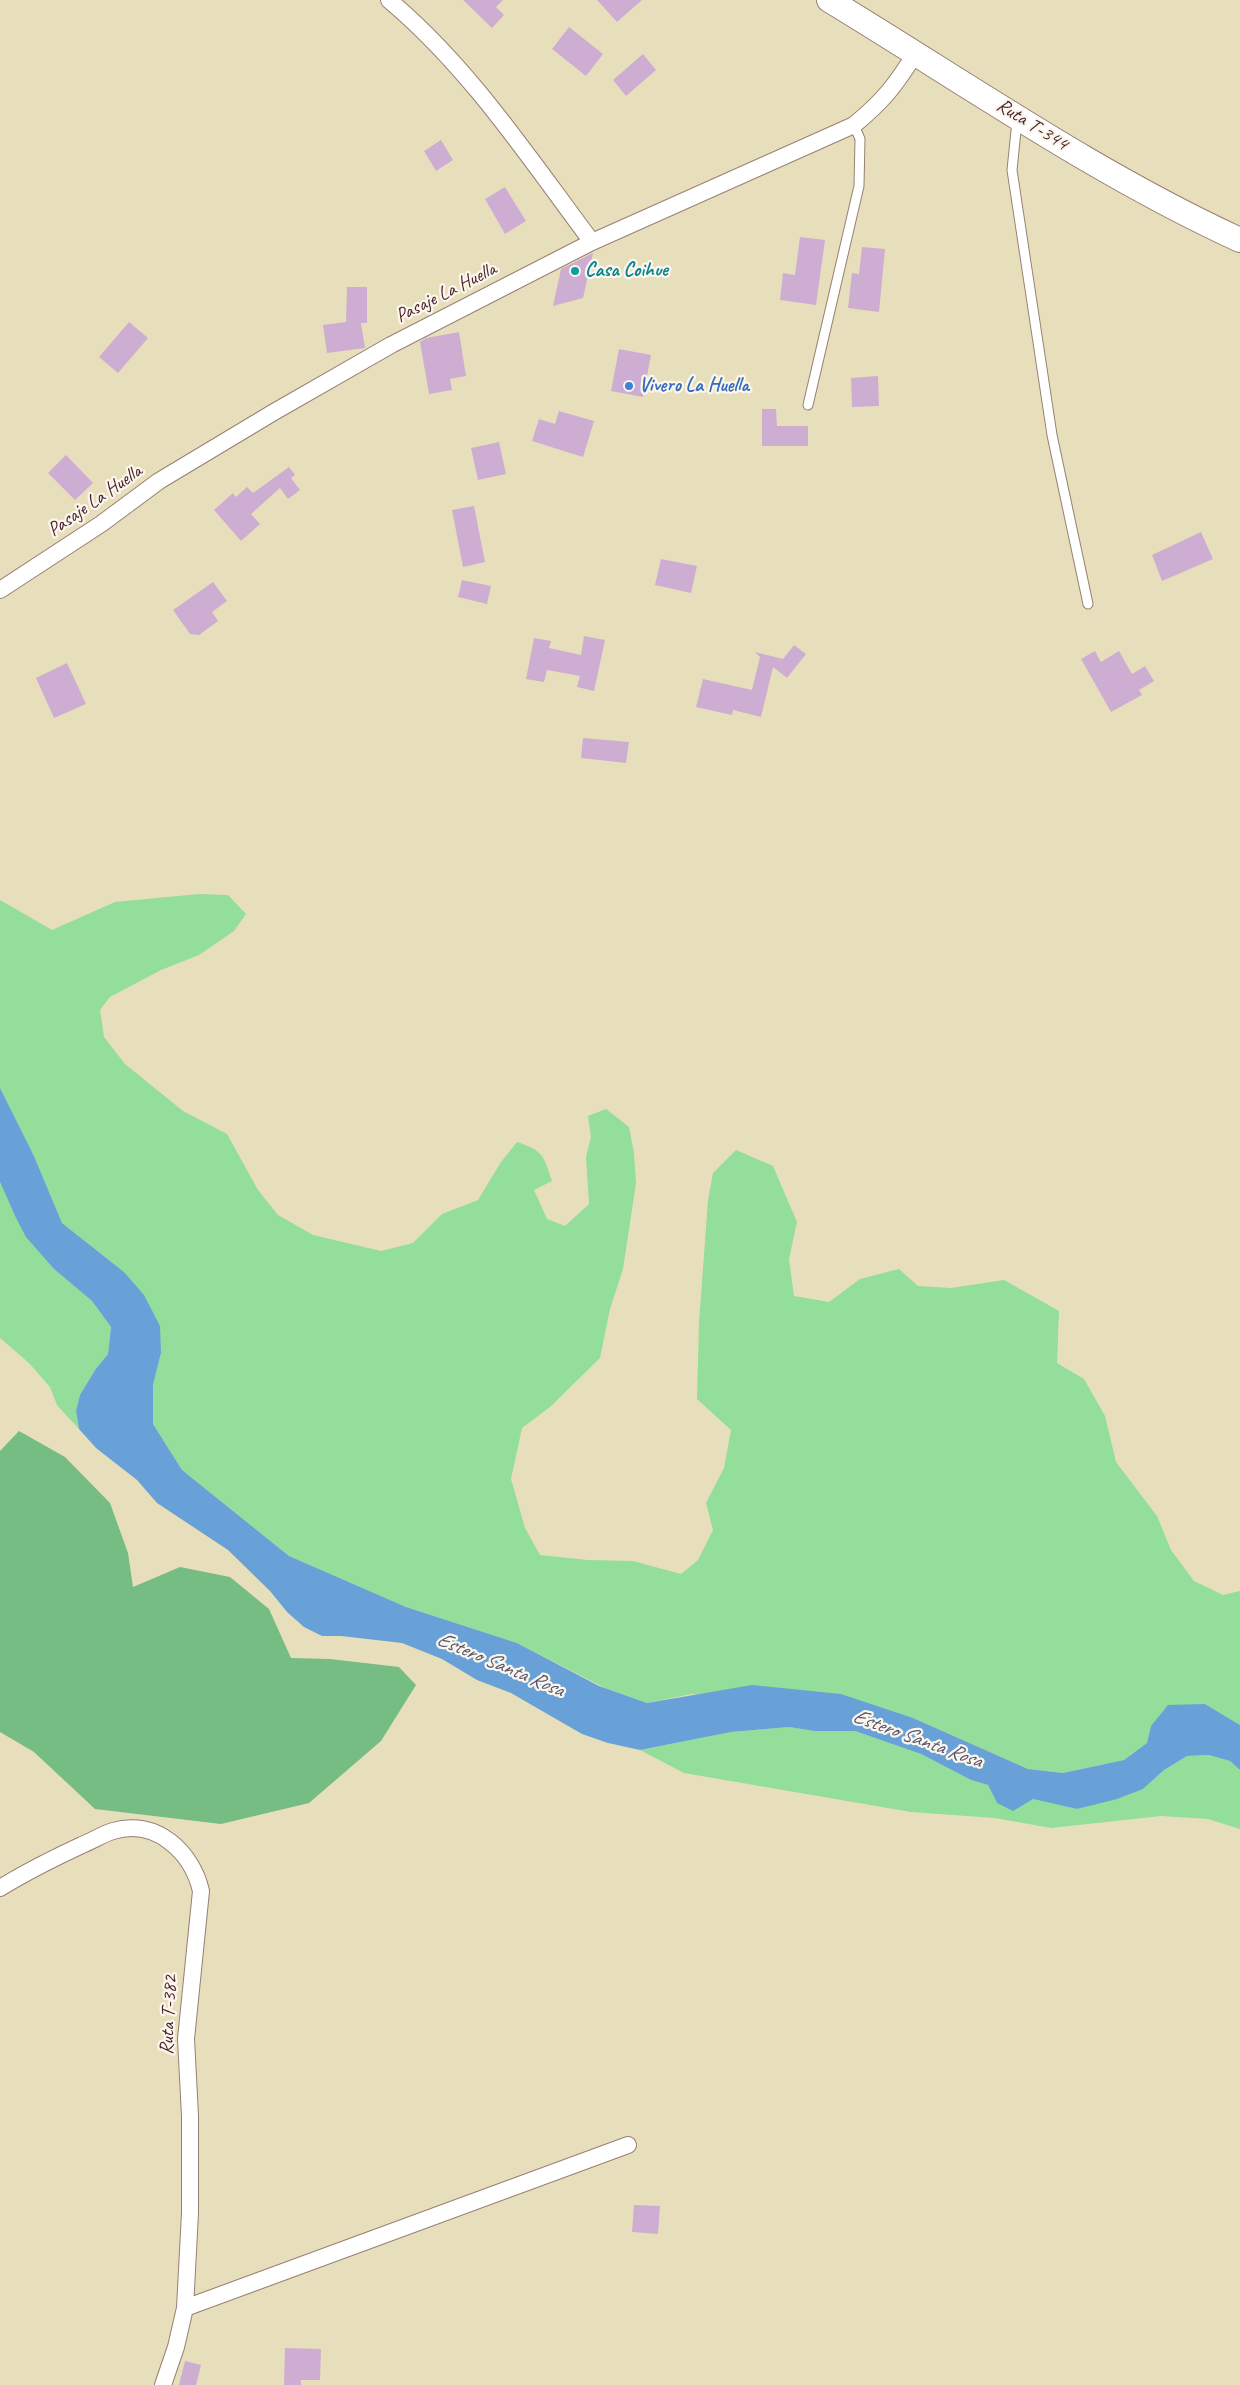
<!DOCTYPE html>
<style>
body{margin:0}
canvas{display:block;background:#e7dfbb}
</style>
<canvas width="1240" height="2385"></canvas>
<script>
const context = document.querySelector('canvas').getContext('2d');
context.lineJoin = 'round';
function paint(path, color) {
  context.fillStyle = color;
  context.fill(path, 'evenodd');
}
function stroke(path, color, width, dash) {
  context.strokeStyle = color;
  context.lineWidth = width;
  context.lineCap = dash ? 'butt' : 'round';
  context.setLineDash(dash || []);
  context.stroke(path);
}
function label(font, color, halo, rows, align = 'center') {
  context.font = font + ' Caveat,sans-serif';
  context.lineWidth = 4.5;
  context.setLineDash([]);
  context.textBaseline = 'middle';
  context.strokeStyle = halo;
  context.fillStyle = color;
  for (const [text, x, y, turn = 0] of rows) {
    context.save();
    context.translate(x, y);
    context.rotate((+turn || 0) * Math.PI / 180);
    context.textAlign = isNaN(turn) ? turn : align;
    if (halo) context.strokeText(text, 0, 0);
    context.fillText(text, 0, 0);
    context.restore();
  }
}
paint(new Path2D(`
 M199 894 228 895 246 914 234 931 199 955 161 970 110 997 100 1010 104 1037 125 1064 183 1111 227 1134 258 1190 278 1215 313 1235 381 1251 413 1243 442 1214 478 1200 501 1162 517 1142C543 1151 543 1154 552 1181L534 1190 547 1219 565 1226 589 1204 586 1157 591 1137 588 1116 606 1109 629 1127 634 1153 636 1183 623 1269 610 1309 600 1358 550 1407 522 1428 511 1479 525 1528 540 1555 588 1560 633 1561 681 1574 698 1560 713 1530 706 1503 724 1468 731 1430 697 1399 699 1323 708 1200 713 1173 736 1150 773 1166 797 1222 789 1259 794 1296 829 1302 860 1279 899 1269 918 1286 951 1288 1004 1280 1059 1311 1057 1363 1084 1379 1105 1416 1116 1462 1157 1516 1171 1550 1194 1581 1223 1595 1240 1591V1725L1205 1704 1151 1726 1147 1743 1124 1760 1063 1773 1028 1769 913 1718 692 1694 647 1703 605 1688 517 1643 406 1607 289 1556 182 1470 153 1424V1385L161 1353 124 1272 62 1223 34 1156 0 1088V900L52 930 115 902Z
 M0 1182 15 1216 54 1269 92 1301 111 1327 108 1354 95 1370 80 1395 76 1411 79 1429 57 1405 50 1387 29 1363 0 1338Z
 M789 1727 814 1731H855L921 1754 971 1780 988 1785 997 1803 1033 1799 1077 1809 1143 1789 1164 1770 1187 1756 1209 1755 1230 1761 1240 1770V1829L1208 1819 1161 1816 1051 1828 995 1818 911 1812 684 1773 640 1750 731 1732Z`), '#92de9a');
paint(new Path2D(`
 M19 1431 65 1457 110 1503 128 1553 133 1587 180 1567 230 1577 269 1609 291 1658 330 1659 399 1667 416 1685 381 1741 309 1803 221 1824 95 1809 34 1752 0 1732V1451Z`), '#75bd82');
paint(new Path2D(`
 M0 1088 34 1156 62 1223 124 1272 144 1295 160 1326 161 1353 153 1385V1424L182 1470 289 1556 406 1607 517 1643 599 1686 647 1703 752 1685 841 1694 913 1718 1028 1769 1063 1773 1124 1760 1147 1743 1151 1726 1168 1705 1205 1704 1240 1725V1770L1230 1761 1209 1755 1187 1756 1164 1770 1143 1789 1117 1799 1077 1809 1033 1799 1013 1811 997 1803 988 1785 971 1780 921 1754 855 1731H814L789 1727 731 1732 640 1750 608 1743 582 1734 511 1693 477 1680 442 1659 402 1643 341 1636H322L304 1627 287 1612 270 1591 228 1550 157 1503 137 1480 96 1448 79 1429 76 1411 80 1395 95 1370 108 1354 111 1327 92 1301 54 1269 26 1237 15 1216 0 1182Z`), '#68a1d7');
paint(new Path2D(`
 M463 0H503L496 7 504 15 492 28Z
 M597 0H642L617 22Z
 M569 27 603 54 586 76 552 49Z
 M643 54 656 70 626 96 613 80Z
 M441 140 453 160 436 171 424 151Z
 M505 187 526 221 505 234 485 199Z
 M800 237 825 240 816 305 780 300 783 273 795 275Z
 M862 247 885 249 879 312 848 308 852 273 859 274Z
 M593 253 583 298 553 306 561 269Z
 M347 287H367V323H361L365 348 327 353 323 325 346 322Z
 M129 322 148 338 118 373 99 357Z
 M459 332 466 376 450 379 452 390 429 394 420 342 426 338Z
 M619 349 651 355 643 397 611 391Z
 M878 376 879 406 852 407 851 378Z
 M762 409H776L777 426H808V446H762Z
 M559 411 594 421 583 457 532 441 539 419 555 424Z
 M499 442 506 474 478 480 471 448Z
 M66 455 93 483 75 500 48 473Z
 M289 467 295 475 291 478 300 490 288 499 280 488 251 514 260 524 241 541 214 510 233 493 236 497 247 487 253 493Z
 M474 506 485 562 463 567 452 510Z
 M1201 532 1213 559 1162 581 1152 555Z
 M661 559 697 566 691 593 655 585Z
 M462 580 491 586 487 604 458 597Z
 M213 582 227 601 212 612 218 621 199 635 190 634 173 610Z
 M584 636 605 640 594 691 577 687 580 676 547 670 544 682 526 679 534 638 551 641 549 648 581 655Z
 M794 645 806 654 787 678 773 667 761 717 733 710 732 715 696 707 703 679 752 690 760 657 755 652 783 659Z
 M1095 651 1101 662 1119 651 1132 674 1145 666 1154 681 1139 690 1142 695 1111 712 1081 659Z
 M67 663 86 704 54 718 36 678Z
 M583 738 629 742 626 763 581 758Z
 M634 2205 660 2206 658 2234 632 2232Z
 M285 2348 321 2349 320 2380H301V2385H284Z
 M185 2361 201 2365 196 2385H179Z`), '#ceadd2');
const service = new Path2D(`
 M1017 121 1012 170 1052 435 1088 604
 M808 405 859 186 860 139 854 125`);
const minor = new Path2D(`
 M389 0C470 68 529 158 592 242
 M0 590 101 524 159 481 274 412 391 345 592 242 854 125C883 101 895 86 915 54
 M0 1888C26 1872 54 1858 82 1845 92 1841 103 1834 113 1831 156 1818 192 1852 201 1891L186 2039 190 2116V2213L185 2308 176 2347 163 2385
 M185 2308 628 2145`);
const secondary = new Path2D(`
 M829 0C964 82 1096 174 1240 240`);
stroke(service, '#987f73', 11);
stroke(minor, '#987f73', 18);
stroke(secondary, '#987f73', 26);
stroke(service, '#fff', 9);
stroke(minor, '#fff', 16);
stroke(secondary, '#fff', 24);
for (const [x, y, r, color] of [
 [575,271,5,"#0f9aa8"],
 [629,386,5,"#3f7fe0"]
]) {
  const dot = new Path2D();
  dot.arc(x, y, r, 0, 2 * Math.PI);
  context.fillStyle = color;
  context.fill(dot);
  stroke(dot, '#fbf7ec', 2);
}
label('20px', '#4a1f2b', '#fbf7ec', [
 ["Ruta T-344",1032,125,32],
 ["Pasaje La Huella",446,293,-27],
 ["Pasaje La Huella",95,501,-35],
 ["Ruta T-382",169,2015,-87]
]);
label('bold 20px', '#0d838f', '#fbf7ec', [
 ["Casa Coihue",585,271]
], 'left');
label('bold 20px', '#366cbe', '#fbf7ec', [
 ["Vivero La Huella",639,386]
], 'left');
label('italic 21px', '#565370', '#fbf7ec', [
 ["Estero Santa Rosa",500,1665,23],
 ["Estero Santa Rosa",917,1739,20]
]);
</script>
